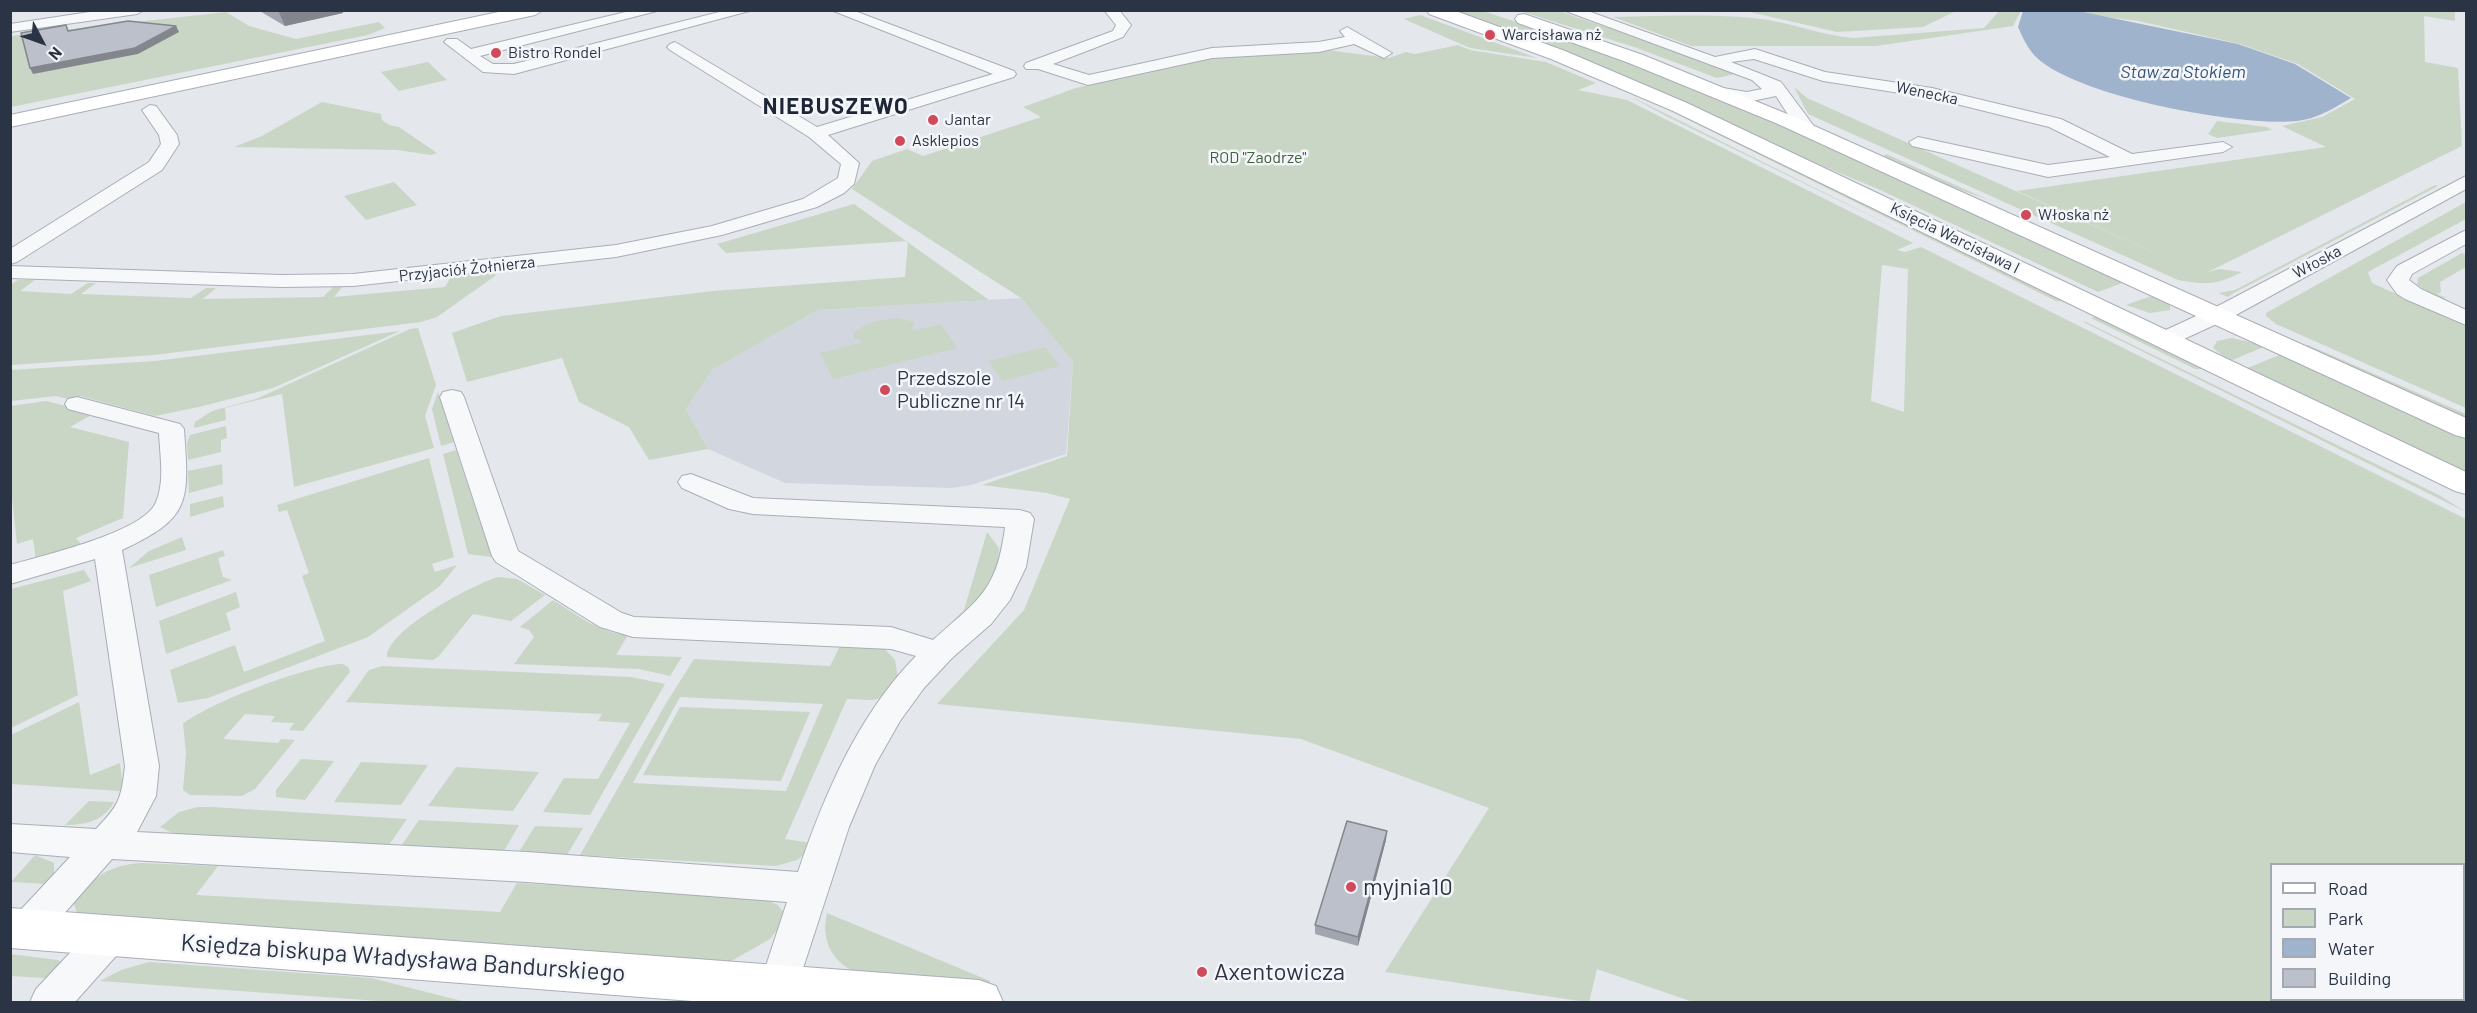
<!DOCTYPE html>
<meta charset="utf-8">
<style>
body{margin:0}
#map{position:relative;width:2477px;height:1013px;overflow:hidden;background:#e4e7ec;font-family:Barlow,sans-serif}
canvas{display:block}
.frame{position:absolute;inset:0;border:12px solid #2b3445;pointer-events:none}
.legend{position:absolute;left:2270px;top:863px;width:195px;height:138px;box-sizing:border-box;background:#f4f6f9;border:2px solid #a4a8b1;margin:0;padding:8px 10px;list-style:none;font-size:18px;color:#2b3445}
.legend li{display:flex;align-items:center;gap:12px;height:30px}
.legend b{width:30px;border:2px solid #a4a8b1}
.north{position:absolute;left:12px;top:12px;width:60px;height:60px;-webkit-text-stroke:4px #f4f6f9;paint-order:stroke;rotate:131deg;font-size:16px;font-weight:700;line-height:24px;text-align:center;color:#2b3445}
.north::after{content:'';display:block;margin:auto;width:21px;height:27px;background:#2b3445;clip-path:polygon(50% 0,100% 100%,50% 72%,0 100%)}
</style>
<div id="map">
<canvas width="2477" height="1013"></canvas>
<div class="frame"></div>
<ul class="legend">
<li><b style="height:8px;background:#fff"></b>Road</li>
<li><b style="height:16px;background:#c9d6c5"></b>Park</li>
<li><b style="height:16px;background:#9fb4cc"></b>Water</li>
<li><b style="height:16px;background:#bbc0ca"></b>Building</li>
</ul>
<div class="north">N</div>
</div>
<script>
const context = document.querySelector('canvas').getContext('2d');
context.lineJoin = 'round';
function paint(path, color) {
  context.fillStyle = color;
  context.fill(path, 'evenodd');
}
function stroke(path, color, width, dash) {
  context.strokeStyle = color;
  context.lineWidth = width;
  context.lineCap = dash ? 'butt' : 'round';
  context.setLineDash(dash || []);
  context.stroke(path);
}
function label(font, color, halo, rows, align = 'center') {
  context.font = font + ' Barlow,sans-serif';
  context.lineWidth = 5;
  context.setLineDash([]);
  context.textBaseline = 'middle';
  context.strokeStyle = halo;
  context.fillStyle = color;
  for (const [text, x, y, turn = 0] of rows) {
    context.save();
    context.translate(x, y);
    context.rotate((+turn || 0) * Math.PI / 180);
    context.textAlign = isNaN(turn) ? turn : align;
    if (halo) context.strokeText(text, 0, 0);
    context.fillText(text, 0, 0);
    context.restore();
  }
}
paint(new Path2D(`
 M1021 298 1073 362 1066 454 971 485 952 488 785 483 708 449 686 409 712 370 818 310Z`), '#d2d6de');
paint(new Path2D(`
 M2000 10 2021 11 2013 26 1876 46H1691L1613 17C1660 16 1706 14 1753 18 1787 21 1819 35 1853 38L1984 28Z
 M1449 11H1483L1583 44 1790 128 2125 282 2098 292 1878 189Z
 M1520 11H1559L1739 73 1717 78 1634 47Z
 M1707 11H1956L1923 27 1837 32 1750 12Z
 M2061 11H2455V21L2424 16 2425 62 2458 68 2462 146 2208 272 2219 269 2242 272C2216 285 2207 285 2178 280L1808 114 1794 87 1807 98 2195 271 2017 191 2326 147 2282 126 2322 117 2355 99 2298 64 2240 44 2138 21Z
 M226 12 249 26 296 39 379 22 385 28 368 35 11 107 10 36Z
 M1420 15 1537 58 1470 48 1404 19Z
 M1458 45 1470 50 1546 62 1596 83 1578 90 1627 100 1913 243 1897 250 1905 252 1921 247 2466 519V1002H1693L1597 969 1589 1002H1586L1385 972 1489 808 1301 739 937 704 1024 610 1070 499 1047 493 982 485 1067 456 1073 362 1021 298 852 189 872 161 907 149 923 156 1041 117 1023 107 1076 88 1222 55 1327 50 1389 58 1406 52 1415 54ZM1882 265 1908 269 1904 412 1871 401ZM2272 864H2464V1000H2272Z
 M428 62 447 80 399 91 381 72Z
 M1626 89 1683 114 2070 302 2056 301Z
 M1633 98 1636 99 1918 239 1668 117Z
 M322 102 381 114 382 120 389 125 399 127 437 153 431 155 397 150 234 147 262 136Z
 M2217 121 2267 127 2272 130 2217 138 2208 134Z
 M1886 154 1989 200 1946 185 1883 157Z
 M394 182 417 205 366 220 344 196Z
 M2435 185 2438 186 2232 294 2228 297 2219 293 2235 290Z
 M2466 202V219L2368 272 2372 283 2466 326V408L2276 324 2266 316V313Z
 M854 204 989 300 818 310 712 370 686 409 708 449 649 460 629 427 579 402 562 358 467 382 452 333 501 316 713 291 905 277 908 241 726 253 717 244Z
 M2462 253 2466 255V267L2440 282 2441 292 2437 294 2446 298 2441 299 2417 285 2418 278Z
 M497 271 495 276 437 317 421 322 154 355 11 365 10 285 18 280H35L20 291 71 294 88 283H96L81 294 191 298 206 288H216L203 299 323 297 334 286H343L334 297 445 287 451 277Z
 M2154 295 2170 304V310L2150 313 2126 305Z
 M2098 316 2209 369H2195L2091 318Z
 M897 318 915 322 912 331 941 324 957 348 833 379 820 353 863 342 854 338 853 335C863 322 881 320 897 318Z
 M2084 321 2439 495 2466 512 2085 323Z
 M418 328 436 385 425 416 434 448 294 487 282 394 225 408 226 420 194 428 195 422 212 411 256 399 410 329Z
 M400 331 273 388 199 407 155 416 80 396 73 400 56 396 11 401V370L155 361Z
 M2232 338 2266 346 2230 361 2213 348 2217 341Z
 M2308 345 2466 414V420L2301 346Z
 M1045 347 1060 366 1002 381 988 361Z
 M2282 354 2466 439V474L2245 369Z
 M438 392 454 442 441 446 432 409Z
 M46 401 95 413 70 427 129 442 123 518 76 538 81 544 36 560 33 539 17 544 10 479V406Z
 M226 426 227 438 221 440V452L188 460 187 443 190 435Z
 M456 450 491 554V557L468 554 443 454Z
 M429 458 454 557 432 564 435 572 457 565 440 586 368 637 208 698 178 703 170 670 235 645 244 672 325 641 302 576 309 573 287 510 279 512 277 505Z
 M222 464 223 484 189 493 188 471Z
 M223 496 224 507 190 517V504Z
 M987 532 999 548C998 579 976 612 948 626L964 610Z
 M182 537 186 550 129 568 149 551Z
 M223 550 225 556 218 558 223 577 232 580 156 607 149 575Z
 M84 570 91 581 63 591 78 695 11 728V589Z
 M498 577 517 579 545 595 511 621 473 614 438 657 433 660 387 657C386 630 474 584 498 577Z
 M236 592 240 607 226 613 231 630 166 654 159 621Z
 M553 600C576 614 601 634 628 635L616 655 682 657 670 676 639 669 514 664 534 637 529 630 520 627Z
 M841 644 882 646 895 660 898 678C877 705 880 700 847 699L785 839 818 844 797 860 776 866 580 855 665 705 694 659 830 666ZM680 697 823 704 786 791 633 783Z
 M343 664 348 667 350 672 303 731 289 730 294 723 271 722 275 716 245 714 223 739 278 743 281 739 295 740 255 789 242 796 190 795 183 790 186 753 183 724C206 704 313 663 343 664Z
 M382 666 631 677 665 684 590 815 543 812 564 778 598 779 630 723 598 721 602 714 346 702 369 670Z
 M79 702 90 775 120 763 122 780 120 791 11 784V735Z
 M680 707 810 712 781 781 643 775Z
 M301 759 334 761 305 800 276 797V790Z
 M361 762 428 765 401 805 334 802Z
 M456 767 539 772 513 811 428 806Z
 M89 801 114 802C104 821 85 825 65 825Z
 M198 807H212L407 819 389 845 175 834 160 827 179 812Z
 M419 820 519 825 504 851 401 846Z
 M535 826 583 828 567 855 519 852Z
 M35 855 54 863V874L46 884 11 882Z
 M140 863 218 866 196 895 500 912 517 883 759 897 778 905 787 917 770 939 728 963 77 913 73 901C91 878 110 865 140 863Z
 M827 913 990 981 989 985 855 972C831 961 821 939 827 913Z
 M10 954 58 960 62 963 59 979 11 976Z
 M149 962 371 978 466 1002H393L100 981 121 970Z`), '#c9d6c5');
paint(new Path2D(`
 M2023 11 2083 12 2238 44 2295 64 2351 98C2334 108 2317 119 2297 121 2241 127 2072 96 2034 55 2027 47 2022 36 2018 27Z`), '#9fb4cc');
const street = new Path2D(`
 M103 10H144L137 14 10 32V24Z
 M634 10H661L480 56 493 64H514L727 10H753L514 74 483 72 444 42 447 39H457L471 49Z
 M831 10H852L1014 71 1016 74 1014 77 828 135 859 163 854 184 844 193 817 207 722 235 616 257 353 286 281 287 10 278V266L281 275 353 274 616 245 712 226 803 199 838 178 841 164 809 137 670 50 667 47 670 44 675 42 817 127 993 74Z
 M1104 10H1119L1131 25 1123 37 1053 64 1089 75 1212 48 1319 42 1345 37 1340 31 1347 27 1392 53 1384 58 1354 44 1319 52 1212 58 1088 85 1038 69H1026L1024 66 1026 63 1113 31 1116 25Z
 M1563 10H1585L1715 57 1755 49 1825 72 1932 88 2061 119 2132 154 2223 142 2232 147 2223 152 2048 177 1912 146 1909 142 1918 137 2048 165 2110 157 2049 127 1932 98 1823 81 1754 59 1731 62 1781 82 1816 129 1807 134 1796 127 1776 96 1747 102 1717 96 1715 93 1723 88 1747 92 1762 89 1752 80Z
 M150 105 156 106 177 135 179 144 162 170 17 262 10 264V249L149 162 161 144 159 135 142 110Z
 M2466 176V189L2234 316 2173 344H2157L2154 339 2157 334 2218 306Z
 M2466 230V244L2412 274 2409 280 2421 289 2466 310V325L2405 299 2397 294 2387 280 2397 266Z
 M452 390 461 392 464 397 518 551 622 613 634 617 891 627 933 640C979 599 997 591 1005 527L753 514 729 509 682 488 678 482 682 476 691 474 753 498 1020 510 1030 513 1034 519 1026 567 1010 600 991 624 952 658 924 688 900 721 875 765 849 827 793 999 785 1002 765 999 759 987 787 902 527 882 112 859 40 941 27 945 14 941 10 924 14 917 70 857 10 852V824L96 829C119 805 121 800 125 766L95 559 10 584V565C41 556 145 532 156 502 165 482 160 455 159 433L68 409 65 404 68 399 77 397 180 424 184 429C189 501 192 518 122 550L159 766 156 796 137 832 527 852 798 872C824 795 858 715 916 656L891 649 633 637 600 627 496 562 492 556 440 397 443 392Z
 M111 919 124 923 130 935 124 947 75 1002H30L36 989 98 923Z`);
const secondary = new Path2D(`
 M508 10H543L535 15 10 127V115Z
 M1427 10H1453L1565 51 1687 103 2466 472V494L2455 491 1673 111 1551 59 1429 14Z
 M1524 14 1643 55 1792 116 2466 418V438L2455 435 1778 124 1629 63 1518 23 1515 19 1518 15Z
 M10 908 979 980 996 986 1003 1002H705L10 948Z`);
stroke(street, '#a9aeb7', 2);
stroke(secondary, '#a9aeb7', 2);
paint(street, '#f7f8fa');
paint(secondary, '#fff');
paint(new Path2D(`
 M258 10H342L343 13 285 26Z
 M1386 840 1358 946 1315 934V925Z`), '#a1a5ae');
paint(new Path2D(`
 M278 10H342L343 13 285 26Z
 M176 26 179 32 138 54 33 74 30 68Z
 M1387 831 1386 840 1358 946V937Z`), '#83868d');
const building = new Path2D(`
 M128 21 176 26 135 48 30 68 21 33 66 25 68 31Z
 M1347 821 1387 831 1358 937 1315 925Z`);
paint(building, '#bbc0ca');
stroke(building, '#83868d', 1.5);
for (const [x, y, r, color] of [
 [1490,35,6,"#d1495b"],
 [496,53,6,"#d1495b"],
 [933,120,6,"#d1495b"],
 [900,141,6,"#d1495b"],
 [2026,215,6,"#d1495b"],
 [885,390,6,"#d1495b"],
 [1351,887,6,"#d1495b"],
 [1202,972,6,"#d1495b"]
]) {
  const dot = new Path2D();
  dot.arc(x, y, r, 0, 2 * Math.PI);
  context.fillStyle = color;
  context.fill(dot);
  stroke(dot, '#f4f6f9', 2);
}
label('16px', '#2b3445', '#f4f6f9', [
 ["Warcisława nż",1502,35],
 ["Bistro Rondel",508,53],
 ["Jantar",945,120],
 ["Asklepios",912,141],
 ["Włoska nż",2038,215]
], 'left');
label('16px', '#2b3445', '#f4f6f9', [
 ["Wenecka",1927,93,12],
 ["Księcia Warcisława I",1955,238,26],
 ["Włoska",2317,262,-28],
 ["Przyjaciół Żołnierza",467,269,-6]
]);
label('16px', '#3f6138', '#f4f6f9', [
 ["ROD \"Zaodrze\"",1258,158]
]);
label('italic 18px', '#34527a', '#f4f6f9', [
 ["Staw za Stokiem",2183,72]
]);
label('20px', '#2b3445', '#f4f6f9', [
 ["Przedszole",897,378],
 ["Publiczne nr 14",897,401]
], 'left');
context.letterSpacing = '1.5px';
label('bold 22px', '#1d2536', '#f4f6f9', [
 ["NIEBUSZEWO",836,107]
]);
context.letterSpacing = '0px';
label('24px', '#2b3445', '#f4f6f9', [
 ["myjnia10",1363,887],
 ["Axentowicza",1214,972]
], 'left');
label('24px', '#2b3445', '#f4f6f9', [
 ["Księdza biskupa Władysława Bandurskiego",403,958,4]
]);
</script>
